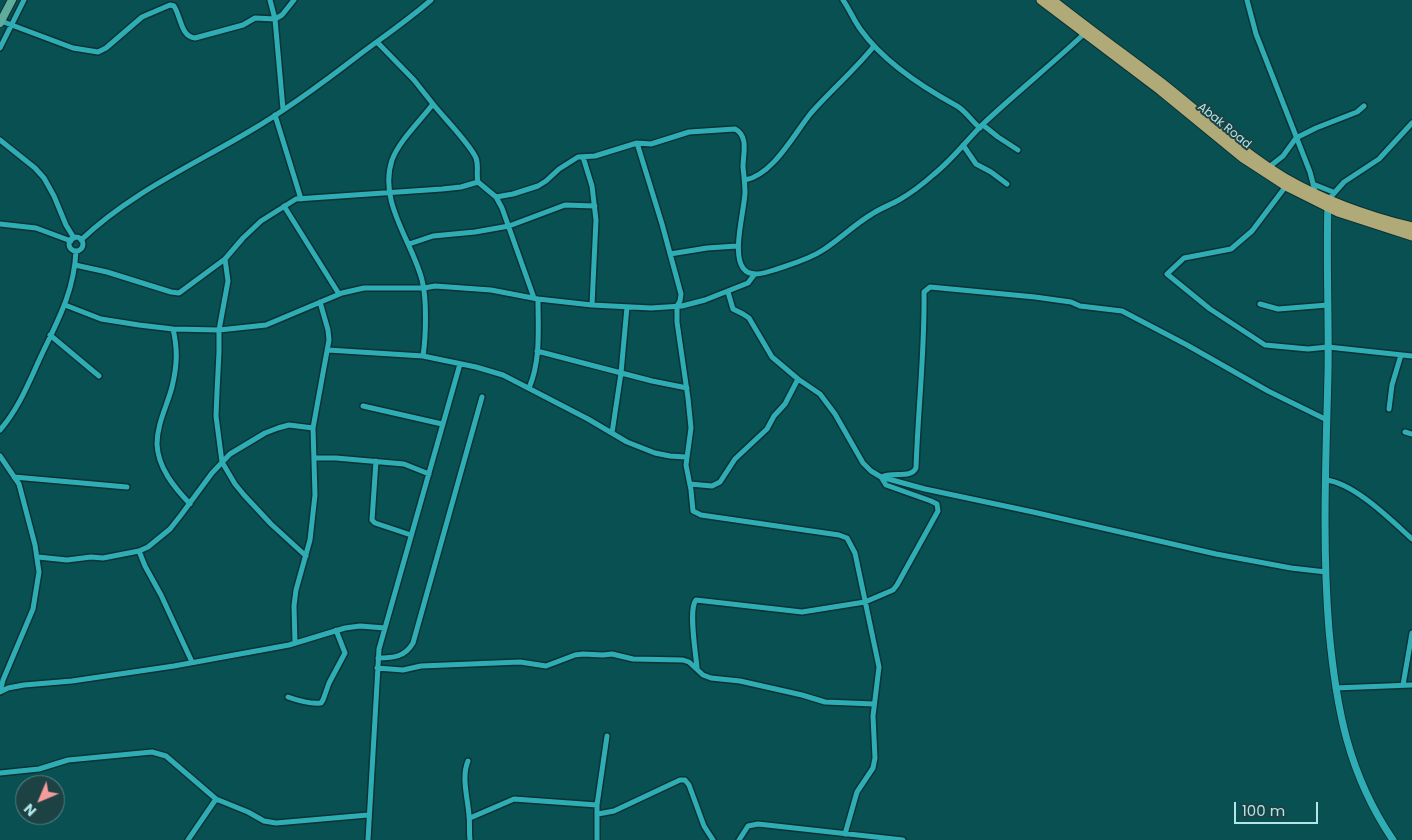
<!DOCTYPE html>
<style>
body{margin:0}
#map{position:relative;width:1412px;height:840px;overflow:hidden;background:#095053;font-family:Poppins,sans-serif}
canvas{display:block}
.north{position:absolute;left:15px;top:775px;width:50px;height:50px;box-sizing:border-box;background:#1d4244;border:1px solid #598386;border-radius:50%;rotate:225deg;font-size:14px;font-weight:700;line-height:20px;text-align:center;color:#b2e5e8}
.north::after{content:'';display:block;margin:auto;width:18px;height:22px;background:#f59b9b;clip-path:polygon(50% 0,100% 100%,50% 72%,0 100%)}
.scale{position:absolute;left:1234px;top:802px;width:84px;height:22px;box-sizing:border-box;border:2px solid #b2e5e8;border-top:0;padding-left:6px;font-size:15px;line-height:18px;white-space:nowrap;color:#b2e5e8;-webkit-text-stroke:4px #1d4244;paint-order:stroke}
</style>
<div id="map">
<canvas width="1412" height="840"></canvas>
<div class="north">N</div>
<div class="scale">100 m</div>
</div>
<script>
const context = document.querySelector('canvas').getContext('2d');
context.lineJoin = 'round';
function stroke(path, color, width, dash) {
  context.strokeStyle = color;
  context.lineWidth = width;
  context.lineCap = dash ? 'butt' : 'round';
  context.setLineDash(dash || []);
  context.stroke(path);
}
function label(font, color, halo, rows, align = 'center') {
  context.font = font + ' Poppins,sans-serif';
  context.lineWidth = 4;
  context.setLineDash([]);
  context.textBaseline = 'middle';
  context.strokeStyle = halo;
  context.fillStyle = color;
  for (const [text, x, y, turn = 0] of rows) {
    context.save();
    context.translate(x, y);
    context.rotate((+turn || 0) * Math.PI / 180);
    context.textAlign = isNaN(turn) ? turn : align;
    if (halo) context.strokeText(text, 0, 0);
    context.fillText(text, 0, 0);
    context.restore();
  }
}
const minor = new Path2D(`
 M843 0C850 10 854 21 861 30 883 61 924 88 957 106 966 111 972 122 980 128
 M1247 0 1256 34 1310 172 1316 195
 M1 21 73 48 98 52 106 48 142 17 170 5 174 6C181 17 181 37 195 38L243 25 255 18 275 19 270 0
 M377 42 414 80 433 104C420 121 399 141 392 160 378 202 412 241 422 280 427 299 426 336 423 356L476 367 503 375 588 419 627 442 655 453 670 456 686 457
 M0 48 24 0
 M433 104C444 118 470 144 476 158 479 166 476 174 478 182L496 197 502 208 534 298
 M283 109 275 19 282 15 294 0
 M275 115 301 199
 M983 125 998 137 1018 150
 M0 140 35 168 44 178 54 196 66 225 74 238
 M637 143 662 224 681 294 680 301 677 306V322L688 398 691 428 686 465 691 490 693 511 701 515 839 535 847 538 855 553 879 667 873 716 875 758 873 768 857 792 845 834
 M963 145 976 164 991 172 1007 184
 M583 157 592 186 596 220 592 305
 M1269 167 1283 156 1296 138 1316 128 1357 112 1364 106
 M745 180C773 175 794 134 811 113 831 90 855 70 874 46
 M1313 184 1333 192
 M1286 186 1252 231 1231 249 1184 258 1167 274 1210 309 1265 345 1308 349 1328 347 1412 356
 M496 197 513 194 538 186 546 181 559 169 578 157 595 156 637 143 651 144 689 132 735 129C749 136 743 154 743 167 744 176 745 184 745 193 744 212 732 253 743 268 750 278 765 273 774 270 791 264 808 260 823 250 840 239 855 224 872 214 881 208 890 205 899 200 911 193 923 184 933 175 952 160 966 141 983 124 1016 93 1052 64 1085 33
 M1328 200 1344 182 1379 159 1412 123
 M284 206 339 294
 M0 224 36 228 71 241
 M69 244a7 7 0 1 1 14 0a7 7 0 1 1-14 0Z
 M81 240C130 193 193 165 250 131 288 109 324 82 359 55 383 37 408 20 431 0
 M409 244 433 236 475 232 509 226 565 205 595 206
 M670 254 707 248 737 246
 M225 259 228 281 219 330V352L217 392 216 416 222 462 235 484 244 495 271 524 306 556
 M75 265 107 272 171 292 179 293 225 259 243 238 261 221 296 199 442 189 461 187 478 182
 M728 292 733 309 743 314 749 318 772 357 798 379 820 394 835 414 863 463 871 471 881 477 925 489 1033 512 1216 554 1291 568 1326 572
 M1260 304 1278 309 1328 305
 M65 305 101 319 139 325 173 329 219 330 266 325 342 293 364 288H424L435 286 491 290 538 299 592 305 651 308 682 306 705 300 748 283 754 275
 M173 329C178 350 177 366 172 387 167 406 157 424 157 444 158 468 174 487 190 504
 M50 335 99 376
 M328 350 423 356
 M537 351 652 381 687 388
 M529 388C541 360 538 329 538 299
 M363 406 442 424
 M1389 409 1392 385 1401 355
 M0 430C19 408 29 382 41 356 58 320 74 292 76 251
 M1405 432 1412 434
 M612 433 621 373 627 307
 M0 456 19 484 35 545 39 572 33 609 3 680 0 692
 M315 458H336L404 464 429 474
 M376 461 372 520 375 523 411 535
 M14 477 127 487
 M1326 480C1354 483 1391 520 1412 539
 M690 484 712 486 720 482 735 459 767 429 774 416 785 404 798 379
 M139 551 145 566 161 595 192 662
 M38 557 67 560 91 557 103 558 139 551 148 547 170 529 181 515 212 473 230 454 265 433 278 428 289 425 313 428
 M295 643 294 606 296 590 310 540 315 495 313 428 329 340 328 330 320 302
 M378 658C393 658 405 657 413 643L482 397
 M377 668 403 670 421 666 520 662 546 666 575 655 583 654 603 655 612 654 633 659 683 660 689 662 703 675 711 678 740 681 802 695 825 702 874 704
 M697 668C696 654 688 609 696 600L802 612 865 602 893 590 897 585 938 511 937 504 931 501 886 485 881 477C892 471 911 479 916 468 918 409 925 350 924 292L930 287 1035 297 1071 302 1080 306 1122 311 1187 345 1268 391 1327 420
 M1403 685 1412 633
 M1335 688 1412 685
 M0 692 8 688 24 685 72 681 174 666 289 645 345 628 360 626 385 628
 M288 697C299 701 309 704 321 703L323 700 329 683 345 653 336 630
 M468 761C461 778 468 798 469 816 470 824 469 832 470 840
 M0 773 39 769 68 760 152 752 166 756 216 799 248 812 264 821 276 823 368 815
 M598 814 614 811 680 780H685L689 785 704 826 713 840
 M470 818 514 799 597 805
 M188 840 216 799
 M368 840 379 649 460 364
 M597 840V805L607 736
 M739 840 748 826 758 824 903 840`);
const tertiary = new Path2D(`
 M1328 203C1326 260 1329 316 1328 373 1326 459 1322 544 1329 630 1336 707 1348 774 1393 840`);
const secondary = new Path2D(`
 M0 23 12 0`);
const trunk = new Path2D(`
 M1041 0 1160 90 1243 158 1286 186 1338 212 1412 236
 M1052 0C1090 30 1129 58 1167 87 1206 118 1243 153 1285 178 1325 201 1367 216 1412 227`);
stroke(minor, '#0b3234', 8);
stroke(tertiary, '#0b3234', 9);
stroke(secondary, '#0b3234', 10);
stroke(trunk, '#0b3234', 11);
stroke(minor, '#2fadb4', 5);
stroke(tertiary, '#2fadb4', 7);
stroke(secondary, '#5fac9d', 8);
stroke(trunk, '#afaa77', 9);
label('12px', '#b2e5e8', '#1d4244', [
 ["Abak Road",1224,126,39]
]);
</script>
